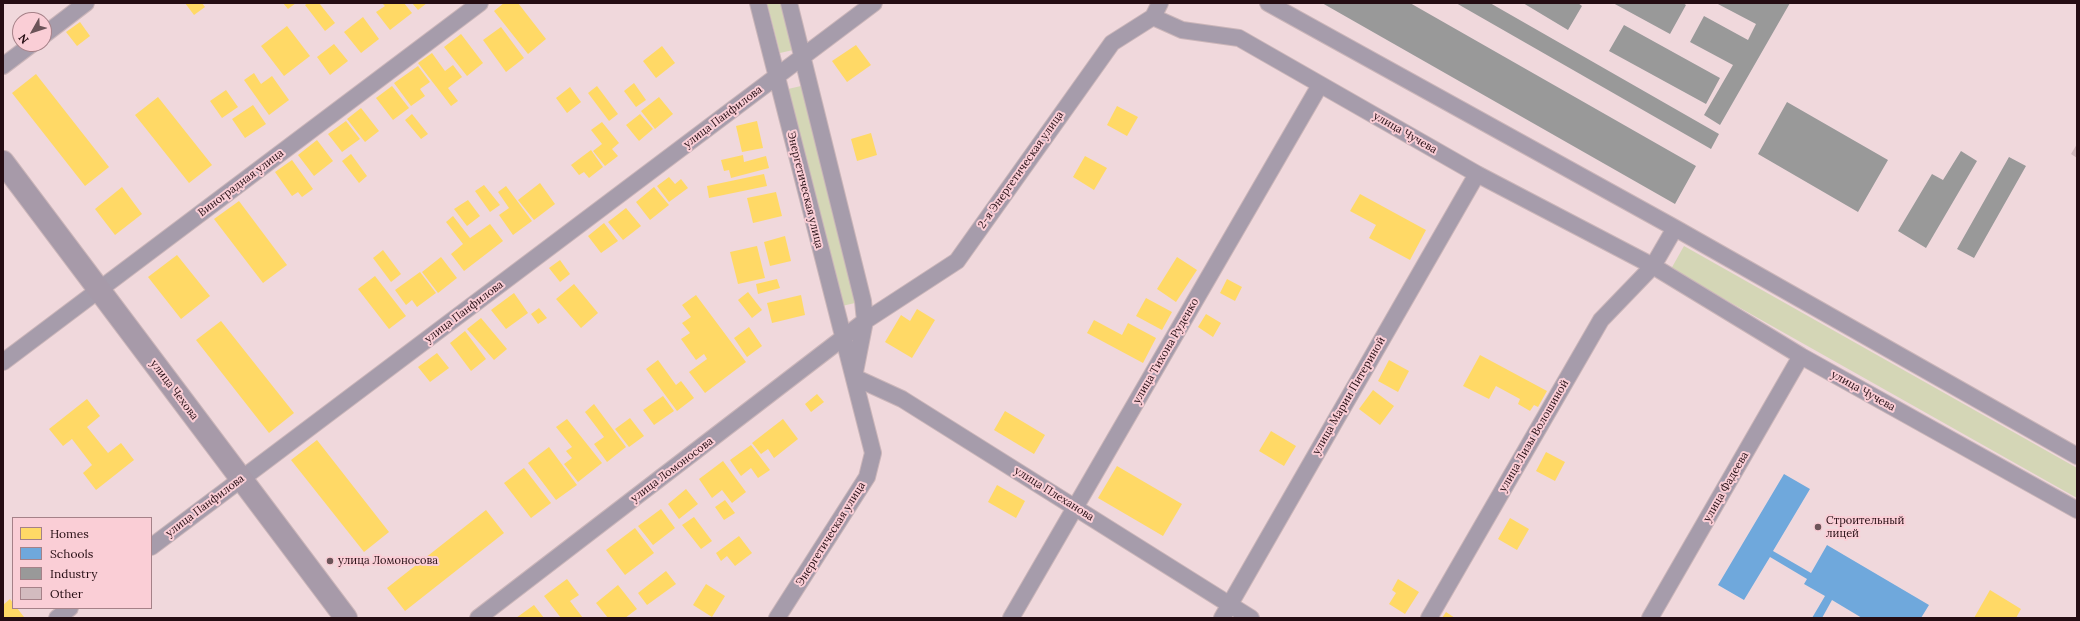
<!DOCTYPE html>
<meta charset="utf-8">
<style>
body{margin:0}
#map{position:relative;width:2080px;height:621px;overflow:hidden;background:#f0d8dc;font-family:Lora,serif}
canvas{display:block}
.frame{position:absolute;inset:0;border:4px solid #250d13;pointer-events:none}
.legend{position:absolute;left:12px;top:517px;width:140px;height:92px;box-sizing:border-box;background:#faced6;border:1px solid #a58188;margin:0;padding:5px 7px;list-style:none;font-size:12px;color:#250d13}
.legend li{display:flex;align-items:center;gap:8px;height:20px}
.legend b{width:20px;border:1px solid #a58188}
.north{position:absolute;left:12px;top:12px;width:40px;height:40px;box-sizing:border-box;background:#faced6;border:1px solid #a58188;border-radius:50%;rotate:231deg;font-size:11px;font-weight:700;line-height:16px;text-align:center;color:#250d13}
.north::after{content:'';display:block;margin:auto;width:14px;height:18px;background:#6c5459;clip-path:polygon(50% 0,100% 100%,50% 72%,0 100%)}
</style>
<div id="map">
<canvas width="2080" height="621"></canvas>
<div class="frame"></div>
<ul class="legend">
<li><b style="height:11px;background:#ffd966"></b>Homes</li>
<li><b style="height:11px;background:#6fa8dc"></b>Schools</li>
<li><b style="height:11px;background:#999"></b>Industry</li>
<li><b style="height:11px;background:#d3bbbf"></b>Other</li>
</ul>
<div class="north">N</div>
</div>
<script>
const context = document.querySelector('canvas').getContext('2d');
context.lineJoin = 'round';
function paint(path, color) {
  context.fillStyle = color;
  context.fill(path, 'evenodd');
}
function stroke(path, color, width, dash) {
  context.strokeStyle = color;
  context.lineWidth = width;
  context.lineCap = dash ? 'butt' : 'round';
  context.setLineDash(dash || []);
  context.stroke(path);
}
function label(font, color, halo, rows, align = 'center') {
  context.font = font + ' Lora,serif';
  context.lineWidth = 4;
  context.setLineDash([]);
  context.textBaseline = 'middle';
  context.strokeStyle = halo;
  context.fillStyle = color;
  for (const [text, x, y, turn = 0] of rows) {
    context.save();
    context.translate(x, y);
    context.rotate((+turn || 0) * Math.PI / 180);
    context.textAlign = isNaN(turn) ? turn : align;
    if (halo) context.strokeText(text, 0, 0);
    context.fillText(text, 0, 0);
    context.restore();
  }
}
paint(new Path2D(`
 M767 3H781L793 50 780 53Z
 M801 86 855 303 842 306 788 89Z
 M1684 246 2077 468V498L1671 269Z`), '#d4d6b6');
paint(new Path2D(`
 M185 3H202L205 7 194 15Z
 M283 3H296L288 9Z
 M308 3H319L335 23 325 31 305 5Z
 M382 3H404L412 13 390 30 376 12 385 6Z
 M412 3H427L418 10Z
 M504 3H518L546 39 528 54 494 11Z
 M363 17 379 39 361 53 344 32Z
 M80 22 90 36 77 46 66 32Z
 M287 26 310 56 284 76 261 46Z
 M501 27 524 58 506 72 483 40Z
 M461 34 483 63 467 76 444 47Z
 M334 44 348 61 330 75 317 57Z
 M856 45 871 65 847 82 832 61Z
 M662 46 675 63 656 78 643 61Z
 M432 53 445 71 453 65 462 77 448 88 458 101 451 106 418 63Z
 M418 66 430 82 420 89 425 96 411 106 394 83Z
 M254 73 261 84 272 76 289 100 269 115 244 80Z
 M36 74 109 167 85 186 12 93Z
 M634 83 646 100 636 107 624 91Z
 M392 86 409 108 393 120 376 98Z
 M597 86 618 114 609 121 588 93Z
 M570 87 581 102 567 113 556 98Z
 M226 90 238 107 222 118 210 101Z
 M158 97 212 165 189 183 135 115Z
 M659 97 673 114 655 129 641 111Z
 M253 105 266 124 245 138 232 119Z
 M1117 106 1138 117 1127 136 1107 125Z
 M361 108 379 131 365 142 347 119Z
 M412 114 428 134 421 139 405 120Z
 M640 114 653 129 639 141 626 125Z
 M346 121 360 139 342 152 328 134Z
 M757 121 763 148 742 152 736 126Z
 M602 122 619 143 612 149 618 156 605 166 593 151 602 144 591 130Z
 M871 133 877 155 857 161 851 139Z
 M317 140 333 161 314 176 298 155Z
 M591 150 603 167 589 178 584 172 579 175 571 165Z
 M351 154 367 176 359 183 342 161Z
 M743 155 744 162 766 156 769 168 731 178 729 170 724 171 721 160Z
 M1085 156 1107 168 1094 190 1073 177Z
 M292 160 313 189 302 197 298 192 292 196 275 172Z
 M764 174 767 186 709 198 707 186Z
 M669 177 675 184 681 179 688 188 669 202 657 186Z
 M540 183 555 204 534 220 518 200Z
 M484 185 500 205 490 212 475 191Z
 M506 186 532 221 513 235 499 215 509 208 498 192Z
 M122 187 142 214 115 235 95 209Z
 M654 187 669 205 650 220 636 202Z
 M776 192 782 216 753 223 747 198Z
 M1360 194 1426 230 1410 260 1369 238 1376 225 1350 211Z
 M468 200 480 216 467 226 454 209Z
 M239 201 287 265 263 283 214 219Z
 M626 208 641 226 623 240 608 222Z
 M453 216 470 238 490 224 503 241 464 271 451 254 463 244 446 222Z
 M604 223 618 241 601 253 588 236Z
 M785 236 791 261 770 266 764 242Z
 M757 246 765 278 738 284 730 252Z
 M383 250 401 274 391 282 373 258Z
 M177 255 210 296 181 319 148 277Z
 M441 257 457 278 438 293 422 272Z
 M1177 257 1197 270 1176 302 1157 289Z
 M560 260 570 274 560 282 549 268Z
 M420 272 436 293 417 307 412 300 406 305 395 290Z
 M375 276 406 316 389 329 358 289Z
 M777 279 780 288 758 294 756 284Z
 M1227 279 1242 287 1235 301 1220 293Z
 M574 284 598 313 581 328 556 299Z
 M748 292 762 310 752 318 738 300Z
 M514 293 528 313 506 329 491 310Z
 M696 295 746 362 705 393 689 372 707 359 704 354 696 360 681 339 690 333 682 323 691 317 682 305Z
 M801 295 805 315 772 323 767 303Z
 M1146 298 1172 312 1162 330 1136 316Z
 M539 308 547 318 538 324 531 314Z
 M917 309 935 320 912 358 885 342 901 315 910 321Z
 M1206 314 1221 323 1213 337 1198 327Z
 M481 318 507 349 494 360 467 329Z
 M1094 320 1122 335 1128 323 1156 338 1143 363 1087 333Z
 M221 321 294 413 269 433 196 340Z
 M749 327 762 346 747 357 734 338Z
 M465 331 486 359 471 371 450 343Z
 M437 353 449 368 430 382 418 367Z
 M1480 355 1547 391 1538 407 1534 405 1530 411 1518 404 1520 399 1496 386 1489 399 1463 386Z
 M658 360 676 385 681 381 694 398 677 411 646 369Z
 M1389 360 1409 371 1398 392 1378 381Z
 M1373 390 1394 406 1380 425 1359 409Z
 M817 394 824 402 811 412 805 404Z
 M663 396 674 411 654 425 643 410Z
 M87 399 100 416 87 427 108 453 121 443 134 460 96 490 83 473 92 465 72 439 63 446 49 429Z
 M594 404 626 447 607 462 594 444 604 437 585 412Z
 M1005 411 1045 435 1034 454 994 430Z
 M630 418 644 436 629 447 615 429Z
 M567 419 602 463 578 482 564 464 572 458 566 451 572 447 556 427Z
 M783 419 798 439 774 458 768 449 761 454 752 443Z
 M1271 431 1296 446 1284 466 1259 451Z
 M317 440 389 532 364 552 291 460Z
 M751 445 770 470 758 478 751 468 741 476 730 460Z
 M549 447 577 485 556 500 528 463Z
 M1546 452 1565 462 1555 481 1536 471Z
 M723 461 746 492 732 503 722 490 712 498 699 479Z
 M1117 466 1182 504 1163 536 1098 498Z
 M524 468 551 503 531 518 504 483Z
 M997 485 1025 501 1016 518 988 502Z
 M686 489 698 504 679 519 668 504Z
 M725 500 735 513 724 520 715 507Z
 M661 509 675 528 653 545 638 526Z
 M486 510 504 533 405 611 387 588Z
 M694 517 712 541 701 549 682 525Z
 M1510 518 1529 529 1517 550 1498 539Z
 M635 528 654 553 625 575 606 550Z
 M739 536 752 553 735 566 727 556 721 561 716 553Z
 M666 571 676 584 647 605 638 593Z
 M567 579 579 595 570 601 583 618H561L544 596Z
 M1398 579 1419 592 1405 614 1389 604 1396 593 1392 590Z
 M706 584 725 596 712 617 693 605Z
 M618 585 637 609 625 618H608L596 603Z
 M1990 590 2021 609 2016 618H1974Z
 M10 599 13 603V608H17L24 617 23 618H3V605Z
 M534 605 544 618H516Z
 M1446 612 1455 618H1442Z`), '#ffd966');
paint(new Path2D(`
 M1784 474 1810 489 1773 551 1811 573 1827 545 1929 605 1921 618H1862L1832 600 1822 618H1812L1825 596 1804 584 1807 579 1770 557 1744 600 1718 585Z`), '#6fa8dc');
paint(new Path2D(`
 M1322 3H1410L1696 166 1675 204Z
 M1456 3H1490L1719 134 1711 149Z
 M1523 3H1578L1582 6 1568 30Z
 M1613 3H1683L1686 5 1670 34Z
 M1716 3H1790L1720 125 1704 115 1733 65 1690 42 1704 16 1748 40 1756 24Z
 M1624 25 1720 78 1706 104 1609 51Z
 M1787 102 1888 160 1858 212 1758 154Z
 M1961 151 1977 161 1926 248 1898 231 1932 174 1943 180Z
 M2009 157 2026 166 1974 258 1957 249Z`), '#999');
paint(new Path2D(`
 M2077 144V158L2071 154Z`), '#d3bbbf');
const minor = new Path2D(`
 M758 3 873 453 867 477 777 618
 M789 3 863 301 865 321 854 377 902 399 1251 618
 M1268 3 1675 228 2077 456
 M1153 17 1182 30 1239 38 1477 174 1653 266 1801 356 2077 510
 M44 35 86 3
 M3 66 32 44
 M3 362 480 3
 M151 547 874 3
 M57 618 70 608
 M478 618 865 321 957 261 1112 43 1153 17 1160 3
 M1011 618 1320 85
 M1222 618 1477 174
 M1429 618 1601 320 1653 266 1675 228
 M1650 618 1801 356`);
const secondary = new Path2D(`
 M3 162 346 618`);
stroke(minor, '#cab5b9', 18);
stroke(secondary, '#cab5b9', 24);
stroke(minor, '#a69cab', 16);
stroke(secondary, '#a79aa9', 22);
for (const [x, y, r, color] of [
 [1818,527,4,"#6c5459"],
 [330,561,4,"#6c5459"]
]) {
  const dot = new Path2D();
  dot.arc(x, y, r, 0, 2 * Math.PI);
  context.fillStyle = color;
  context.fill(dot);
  stroke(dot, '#faced6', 1.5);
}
label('11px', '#250d13', '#faced6', [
 ["улица Панфилова",723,117,-37],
 ["улица Чучева",1405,133,30],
 ["2-я Энергетическая улица",1021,170,-55],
 ["Виноградная улица",241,183,-37],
 ["Энергетическая улица",805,190,76],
 ["улица Панфилова",464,312,-37],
 ["улица Тихона Руденко",1166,351,-60],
 ["улица Чехова",174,390,53],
 ["улица Чучева",1863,391,29],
 ["улица Марии Питериной",1349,396,-60],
 ["улица Лизы Волошиной",1534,436,-60],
 ["улица Ломоносова",672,470,-37],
 ["улица Фадеева",1726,487,-60],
 ["улица Плеханова",1054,494,32],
 ["улица Панфилова",205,506,-37],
 ["Энергетическая улица",831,534,-58]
]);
label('11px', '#250d13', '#faced6', [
 ["Строительный",1826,521],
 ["лицей",1826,534],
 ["улица Ломоносова",338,561]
], 'left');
</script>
